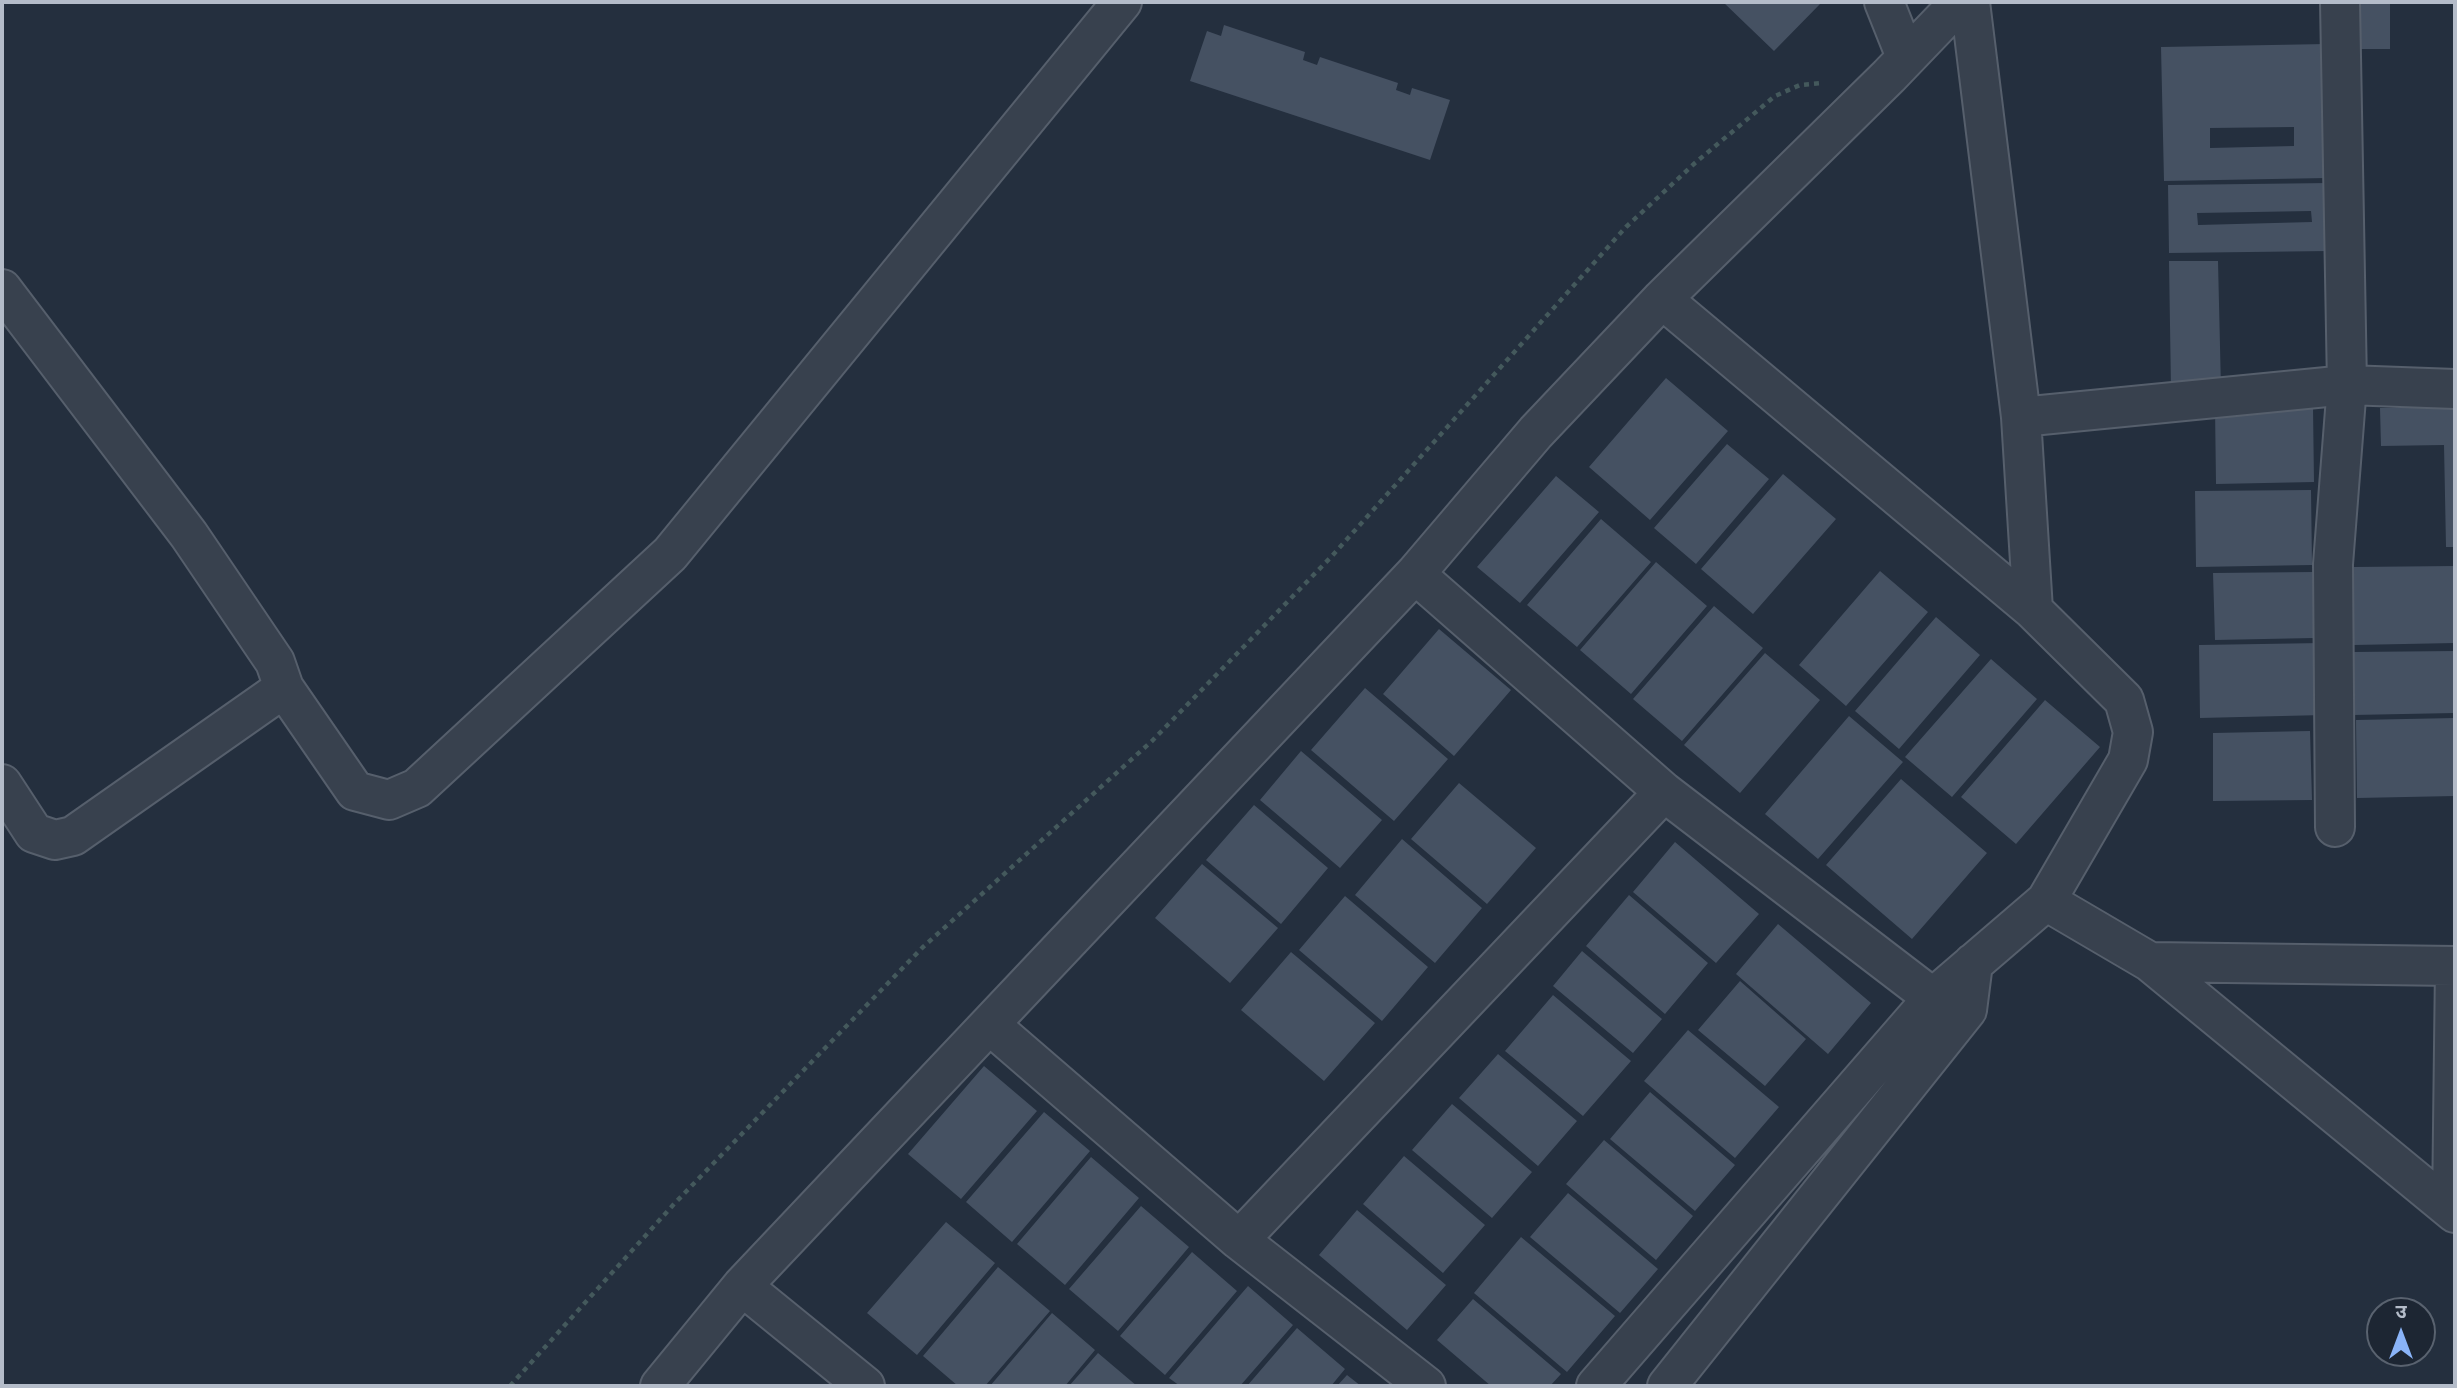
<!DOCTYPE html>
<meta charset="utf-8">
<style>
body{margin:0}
#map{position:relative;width:2457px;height:1388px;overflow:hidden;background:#242f3e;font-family:"Source Sans 3","Noto Sans Devanagari",sans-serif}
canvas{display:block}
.frame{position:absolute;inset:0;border:4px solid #b4bcc9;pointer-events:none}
.north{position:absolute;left:2366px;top:1297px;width:70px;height:70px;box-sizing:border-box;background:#1d2633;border:2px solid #59626f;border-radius:50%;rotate:0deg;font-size:19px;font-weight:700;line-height:28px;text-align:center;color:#b4bcc9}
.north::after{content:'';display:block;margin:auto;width:24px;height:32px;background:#8ab4f8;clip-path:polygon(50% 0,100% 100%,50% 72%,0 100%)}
</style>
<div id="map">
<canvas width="2457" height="1388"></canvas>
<div class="frame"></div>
<div class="north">उ</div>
</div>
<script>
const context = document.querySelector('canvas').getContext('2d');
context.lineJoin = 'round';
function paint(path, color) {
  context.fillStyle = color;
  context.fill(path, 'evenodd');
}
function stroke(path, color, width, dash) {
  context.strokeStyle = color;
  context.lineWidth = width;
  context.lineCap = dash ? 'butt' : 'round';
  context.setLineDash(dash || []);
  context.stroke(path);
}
paint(new Path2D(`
 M1723 2H1822L1774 51Z
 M2355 2H2390V49H2355Z
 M1224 25 1305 52 1303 60 1317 65 1320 57 1398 83 1396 90 1410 95 1412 88 1450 100 1430 160 1190 81 1207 31 1221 36Z
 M2326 44 2327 178 2164 181 2161 47ZM2294 127V146L2210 148V128Z
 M2329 183 2330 251 2169 253 2168 185ZM2311 211 2312 222 2198 225 2197 213Z
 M2169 261H2218L2221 389 2171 390Z
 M1666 378 1728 431 1650 520 1589 467Z
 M2313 407 2314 482 2216 484 2215 408Z
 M2455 407V547H2446L2444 445 2381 446 2380 408Z
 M1727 444 1769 479 1696 564 1654 528Z
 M1783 474 1836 519 1753 614 1701 569Z
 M1556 476 1599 512 1520 603 1477 567Z
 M2311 490 2312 565 2196 567 2195 491Z
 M1601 519 1651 562 1577 647 1527 605Z
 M1656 562 1707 606 1631 694 1580 650Z
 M2455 566V643L2354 645 2353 567Z
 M1880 571 1928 612 1846 706 1799 665Z
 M2313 572 2314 638 2215 640 2213 573Z
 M1714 606 1763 648 1682 741 1633 699Z
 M1936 617 1980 655 1899 749 1855 711Z
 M1439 629 1511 690 1454 756 1383 694Z
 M2322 643 2324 715 2200 718 2199 645Z
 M2455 651V713L2353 715V652Z
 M1765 653 1820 700 1740 793 1684 745Z
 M1991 659 2037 699 1952 797 1905 757Z
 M1365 688 1448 759 1394 821 1311 750Z
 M2045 700 2100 747 2016 844 1961 797Z
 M1849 716 1903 762 1818 859 1765 814Z
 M2455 718V796L2357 798 2356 720Z
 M2310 731 2312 800 2213 801V733Z
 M1301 751 1382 820 1340 868 1260 800Z
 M1901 779 1987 853 1912 939 1826 865Z
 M1459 783 1536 848 1487 904 1411 839Z
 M1254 805 1328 868 1281 924 1206 860Z
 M1402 839 1482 908 1435 963 1355 895Z
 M1675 842 1759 914 1716 963 1633 892Z
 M1202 864 1278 928 1230 983 1155 918Z
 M1629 895 1708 963 1665 1014 1586 946Z
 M1345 896 1428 967 1382 1021 1299 950Z
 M1778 924 1871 1003 1828 1054 1736 974Z
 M1582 951 1662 1019 1633 1053 1553 986Z
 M1291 952 1375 1023 1324 1081 1241 1010Z
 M1740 981 1806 1039 1765 1086 1698 1030Z
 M1553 995 1631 1061 1583 1116 1505 1051Z
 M1688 1030 1779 1107 1735 1158 1644 1081Z
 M1498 1054 1577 1121 1538 1166 1459 1098Z
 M984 1066 1037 1111 961 1199 908 1154Z
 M1650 1092 1735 1165 1695 1211 1610 1139Z
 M1452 1104 1532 1172 1492 1218 1412 1150Z
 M1044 1112 1090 1151 1012 1242 966 1202Z
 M1604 1140 1693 1216 1656 1260 1566 1184Z
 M1404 1156 1485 1225 1443 1273 1363 1204Z
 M1091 1157 1139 1198 1065 1285 1017 1244Z
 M1568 1193 1658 1269 1620 1313 1530 1237Z
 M1141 1206 1189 1247 1118 1331 1069 1289Z
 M1357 1210 1446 1285 1407 1330 1319 1255Z
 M946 1222 995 1263 917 1355 867 1313Z
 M1521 1237 1615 1316 1567 1372 1474 1293Z
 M1192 1252 1237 1291 1165 1375 1120 1336Z
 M998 1267 1050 1311 985 1386H958L923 1356Z
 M1248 1286 1293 1325 1240 1386H1180L1169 1378Z
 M1473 1299 1561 1374 1550 1386H1491L1437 1340Z
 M1052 1313 1095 1350 1065 1386H990Z
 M1297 1328 1345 1369 1331 1386H1247Z
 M1098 1353 1137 1386H1069Z
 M1347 1375 1361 1386H1337Z`), '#455162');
const minor = new Path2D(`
 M1884 2 1906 57
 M1970 2 2021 417 2033 610
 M2 289 189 535 275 662 284 688 355 791 389 800 417 788 670 554 1122 2
 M2021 417 2347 385 2455 389
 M1415 574 1664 792 1933 998
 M2 784 34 833 55 840 73 836 284 688
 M2335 827 2333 564 2347 385 2340 2
 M2046 901 2150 962 2455 1213
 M2150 962 2455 966
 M990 1025 1239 1240 1426 1386
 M2452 1209 2455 966
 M1239 1240 1664 792
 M742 1286 865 1386
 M660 1386 742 1286 1415 574 1536 432 1662 299 1889 76 1960 2
 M1596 1386 1933 998 2046 901 2128 760 2133 732 2124 700 2033 610 1662 299
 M1667 1386 1967 1010 1973 963`);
stroke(minor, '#565f6c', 42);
stroke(new Path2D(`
 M510 1386 674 1204 923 947 1152 741 1332 556 1626 227 1695 163 1775 96 1800 85 1822 83`), '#44595c', 4.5, [5, 5]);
stroke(minor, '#38414e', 38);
</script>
